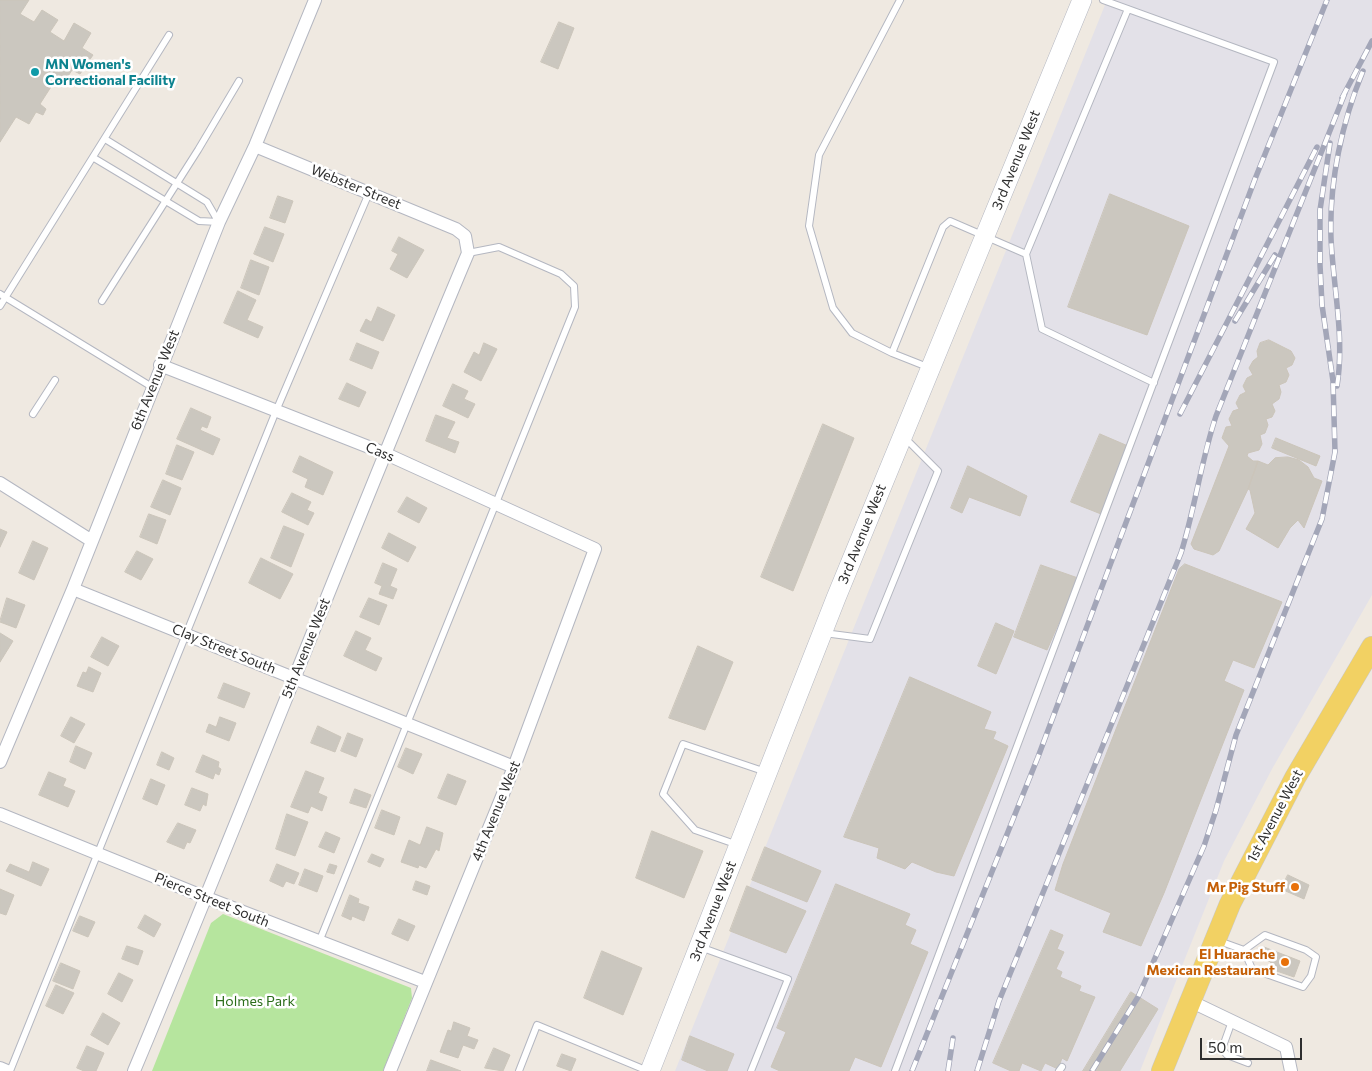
<!DOCTYPE html>
<style>
body{margin:0}
#map{position:relative;width:1372px;height:1071px;overflow:hidden;background:#efe9e1;font-family:Commissioner,sans-serif}
canvas{display:block}
.scale{position:absolute;left:1200px;top:1038px;width:102px;height:22px;box-sizing:border-box;border:2px solid #2e2e2e;border-top:0;padding-left:6px;font-size:15px;line-height:18px;white-space:nowrap;color:#2e2e2e;-webkit-text-stroke:4px #fff;paint-order:stroke}
</style>
<div id="map">
<canvas width="1372" height="1071"></canvas>
<div class="scale">50 m</div>
</div>
<script>
const context = document.querySelector('canvas').getContext('2d');
context.lineJoin = 'round';
function paint(path, color) {
  context.fillStyle = color;
  context.fill(path, 'evenodd');
}
function stroke(path, color, width, dash) {
  context.strokeStyle = color;
  context.lineWidth = width;
  context.lineCap = dash ? 'butt' : 'round';
  context.setLineDash(dash || []);
  context.stroke(path);
}
function label(font, color, halo, rows, align = 'center') {
  context.font = font + ' Commissioner,sans-serif';
  context.lineWidth = 5;
  context.setLineDash([]);
  context.textBaseline = 'middle';
  context.strokeStyle = halo;
  context.fillStyle = color;
  for (const [text, x, y, turn = 0] of rows) {
    context.save();
    context.translate(x, y);
    context.rotate((+turn || 0) * Math.PI / 180);
    context.textAlign = isNaN(turn) ? turn : align;
    if (halo) context.strokeText(text, 0, 0);
    context.fillText(text, 0, 0);
    context.restore();
  }
}
paint(new Path2D(`
 M1107 0H1372V595L1272 769 1224 861 1140 1071H675Z`), '#e3e1e8');
paint(new Path2D(`
 M223 914 411 988 412 998 383 1071H152L211 923Z`), '#b6e59e');
const building = new Path2D(`
 M0 0H29L20 14 34 22 42 10 58 20 50 32 64 41 74 23 91 33 82 48 93 55 80 74 72 70 63 84 56 79 40 104 46 109 43 115 36 112 29 124 16 117 0 142Z
 M559 22 574 28 558 69 541 62Z
 M1110 194 1189 226 1147 335 1068 307Z
 M278 196 293 201 285 223 270 218Z
 M265 227 284 234 273 262 254 254Z
 M399 237 424 250 407 278 390 269 398 254 392 251Z
 M251 260 269 267 259 295 241 288Z
 M238 291 256 300 247 320 263 327 258 338 224 323Z
 M378 307 395 315 383 341 360 331 366 319 371 322Z
 M1269 340 1291 351 1295 358 1292 365 1286 368 1289 375 1286 382 1279 385 1281 392 1279 399 1272 404 1275 411 1272 417 1266 419 1268 425 1265 433 1260 435 1262 444 1259 450 1248 453 1247 456 1253 461H1258L1248 489 1219 551 1213 555 1194 549 1191 544 1229 446 1222 438 1226 427 1232 426 1229 419 1233 411 1239 409 1236 403 1240 395 1246 392 1243 386 1247 378 1253 375 1249 368 1253 361 1258 357 1257 351 1260 343Z
 M357 343 379 352 372 369 350 360Z
 M484 343 497 349 481 381 464 372 474 352 479 355Z
 M347 383 366 392 359 407 339 399Z
 M453 384 468 391 464 399 475 404 468 418 443 406Z
 M191 408 211 417 207 428 202 426 200 430 220 439 213 455 177 439Z
 M436 415 455 422 447 438 459 442 455 453 426 441Z
 M823 424 854 438 793 591 761 577Z
 M1100 434 1128 446 1101 514 1071 502Z
 M1276 438 1320 456 1316 466 1272 448Z
 M177 445 194 452 182 480 166 474Z
 M300 456 333 472 323 495 305 487 308 479 293 472Z
 M1288 457 1299 460 1308 467 1314 478 1322 481 1304 528 1298 520 1290 528 1278 548 1246 529 1255 513 1250 490 1248 489 1258 461 1268 465 1275 458Z
 M968 466 1027 496 1020 516 969 497 962 513 951 508Z
 M163 480 181 488 170 515 151 507Z
 M292 493 311 502 307 510 314 513 308 525 282 512Z
 M407 497 427 508 419 523 398 512Z
 M149 514 166 520 157 544 140 537Z
 M284 526 304 534 291 567 271 558Z
 M0 529 7 532 0 547Z
 M389 533 416 547 408 562 382 548Z
 M33 541 48 548 34 580 19 573Z
 M137 551 153 559 141 580 125 572Z
 M261 558 293 574 280 599 249 583Z
 M383 563 397 569 390 586 397 589 393 599 379 594 382 586 375 583Z
 M1185 564 1282 602 1254 668 1233 660 1224 681 1244 690 1164 893 1141 946 1103 932 1111 913 1055 890 1063 864 1179 569Z
 M1041 565 1078 578 1047 650 1014 637Z
 M7 598 25 605 16 628 0 622Z
 M369 598 387 605 379 625 360 617Z
 M996 623 1014 631 996 674 978 666Z
 M356 631 371 638 365 650 382 658 376 671 344 656Z
 M0 633 13 641 0 662Z
 M102 637 119 646 108 666 91 657Z
 M698 646 733 662 705 730 669 718Z
 M89 667 101 673 93 692 77 686 83 672 86 673Z
 M910 677 991 712 984 729 996 732 993 739 1008 746 954 876 936 872 912 862 905 869 877 858 879 848 844 837Z
 M224 683 250 693 244 708 218 698Z
 M71 717 85 724 74 743 61 736Z
 M220 717 236 723 229 741 206 732 209 724 216 727Z
 M318 726 341 737 335 752 311 743Z
 M348 733 363 739 356 757 341 751Z
 M76 746 92 753 85 769 70 762Z
 M406 748 422 754 413 774 398 767Z
 M162 752 174 758 169 770 157 765Z
 M203 755 219 762 218 767 221 769 219 775 215 773 213 779 196 772Z
 M306 771 324 778 318 793 327 797 322 811 311 806 308 813 291 807Z
 M49 772 66 779 63 786 75 791 68 807 39 795Z
 M448 774 466 781 456 805 438 798Z
 M151 779 165 785 157 805 143 799Z
 M192 788 208 794 206 806 203 804 200 811 185 805Z
 M355 789 371 795 366 808 350 803Z
 M382 810 400 817 394 835 375 828Z
 M287 814 308 822 295 856 276 849Z
 M178 823 196 830 190 843 187 842 184 849 167 842Z
 M427 827 443 833 439 851 436 849 426 868 419 865 418 868 401 862 409 840 420 845Z
 M652 831 703 851 684 898 636 878Z
 M326 832 340 838 334 853 319 847Z
 M765 847 821 871 807 902 752 880Z
 M372 854 384 859 380 867 368 862Z
 M33 862 49 869 41 886 6 871 10 864 29 872Z
 M277 864 299 873 294 884 286 881 283 887 270 881Z
 M330 864 337 866 334 874 327 872Z
 M305 869 323 876 317 892 299 885Z
 M1288 875 1309 885 1304 899 1281 889Z
 M416 881 430 886 427 895 413 890Z
 M836 884 910 914 905 925 916 930 910 944 928 952 881 1067 855 1057 849 1071H780L771 1067 786 1032 777 1028Z
 M747 886 806 911 786 953 730 931Z
 M0 889 14 895 6 915 0 913Z
 M350 895 359 899 358 903 369 907 364 921 352 916 351 920 342 916Z
 M145 915 161 924 154 937 138 928Z
 M80 916 95 922 88 937 73 931Z
 M399 919 415 926 408 941 392 934Z
 M1051 930 1063 935 1057 949 1064 952 1056 969 1062 972 1060 977 1081 986 1079 991 1095 997 1067 1061 1062 1058 1058 1069 1045 1063 1041 1071 1022 1063 1019 1071H1011L993 1063Z
 M127 946 143 951 138 965 122 959Z
 M1264 947 1300 961 1294 977 1268 968 1271 962 1259 957Z
 M602 951 642 968 623 1015 584 998Z
 M61 963 80 971 73 989 53 981Z
 M119 973 133 980 122 1002 108 994Z
 M56 985 74 993 63 1014 46 1006Z
 M1131 992 1158 1009 1120 1071H1083Z
 M103 1013 120 1023 108 1045 91 1035Z
 M454 1022 470 1028 467 1036 478 1040 474 1049 463 1045 458 1058 440 1052 448 1030 451 1031Z
 M690 1036 734 1054 727 1071H708L682 1060Z
 M87 1046 104 1053 96 1071H84L77 1068Z
 M494 1048 510 1055 503 1071 485 1068Z
 M562 1054 576 1059 571 1071 557 1066Z
 M431 1060 461 1071H427Z`);
paint(building, '#cbc7bf');
stroke(building, '#cbc5ba', 1);
const lane = new Path2D(`
 M105 139 207 202 218 221
 M94 158 199 221 219 222
 M1026 254 1042 329 1154 383
 M0 294 152 387
 M102 301 198 150 239 81
 M0 306 169 35
 M892 353 852 333 833 308 809 226 819 155 900 0
 M930 368 892 353 943 227 950 221 1026 254 1128 9
 M33 414 55 380
 M824 633 870 639 938 471 904 437
 M738 845 695 830 663 794 683 744 766 772
 M1219 941 1244 950 1252 969 1303 987 1311 976 1316 957 1306 950 1265 935 1244 950
 M319 942 575 307 574 286 561 274 499 247 468 253
 M700 947 788 979 751 1071
 M1232 1021 1222 1049 1227 1055 1248 1063
 M10 1071 276 411 369 193
 M519 1071 537 1025 648 1071
 M895 1071 1274 62 1103 0
 M1059 1071 1062 1067`);
const street = new Path2D(`
 M160 365 384 453 595 549 514 767 390 1071
 M0 483 92 541
 M73 589 514 767
 M0 762 73 589 219 222 255 146 315 0
 M0 814 207 898 425 982
 M1190 1001 1286 1047 1291 1071
 M0 1068 7 1071
 M134 1071C248 799 354 524 468 253L465 236 456 229 255 146`);
const secondary = new Path2D(`
 M650 1071 836 598 1082 0`);
const primary = new Path2D(`
 M1162 1071 1230 904 1295 778 1372 647`);
stroke(lane, '#b4b7c1', 8);
stroke(street, '#b4b7c1', 14);
stroke(secondary, '#b4b7c1', 20);
stroke(primary, '#c9c9c9', 22);
stroke(lane, '#fff', 6);
stroke(street, '#fff', 12);
stroke(secondary, '#fff', 19);
stroke(primary, '#f2d163', 21);
const rail = new Path2D(`
 M1342 98 1372 41
 M1235 321 1275 255
 M1337 386C1345 338 1333 286 1331 238 1329 182 1342 122 1363 71
 M1180 414 1317 147
 M912 1071 1038 757 1255 179 1327 0
 M948 1071 953 1038
 M977 1071 999 1001 1181 553C1195 508 1201 461 1216 416L1345 93
 M1092 1071 1138 997 1204 846 1216 810 1236 735 1322 519 1335 452 1333 381 1322 305 1320 265V210L1330 143`);
stroke(rail, '#a3a6b8', 5.5);
stroke(rail, '#fff', 4, [11]);
for (const [x, y, r, color] of [
 [35,72,5,"#0f9aa8"],
 [1295,887,5,"#e8710a"],
 [1285,962,5,"#e8710a"]
]) {
  const dot = new Path2D();
  dot.arc(x, y, r, 0, 2 * Math.PI);
  context.fillStyle = color;
  context.fill(dot);
  stroke(dot, '#fff', 2);
}
label('bold 14px', '#0d838f', '#fff', [
 ["MN Women's",45,64],
 ["Correctional Facility",45,80]
], 'left');
label('14px', '#2e2e2e', '#fff', [
 ["3rd Avenue West",1016,160,-68],
 ["Webster Street",356,187,22],
 ["6th Avenue West",155,380,-68],
 ["Cass",380,452,23],
 ["3rd Avenue West",862,534,-68],
 ["5th Avenue West",306,648,-68],
 ["Clay Street South",224,649,22],
 ["4th Avenue West",496,811,-68],
 ["1st Avenue West",1275,816,-62],
 ["Pierce Street South",212,900,22],
 ["3rd Avenue West",713,911,-69]
]);
label('bold 14px', '#c56008', '#fff', [
 ["Mr Pig Stuff",1285,887],
 ["El Huarache",1275,954],
 ["Mexican Restaurant",1275,970]
], 'right');
label('14px', '#2c6e1b', '#fff', [
 ["Holmes Park",255,1001]
]);
</script>
